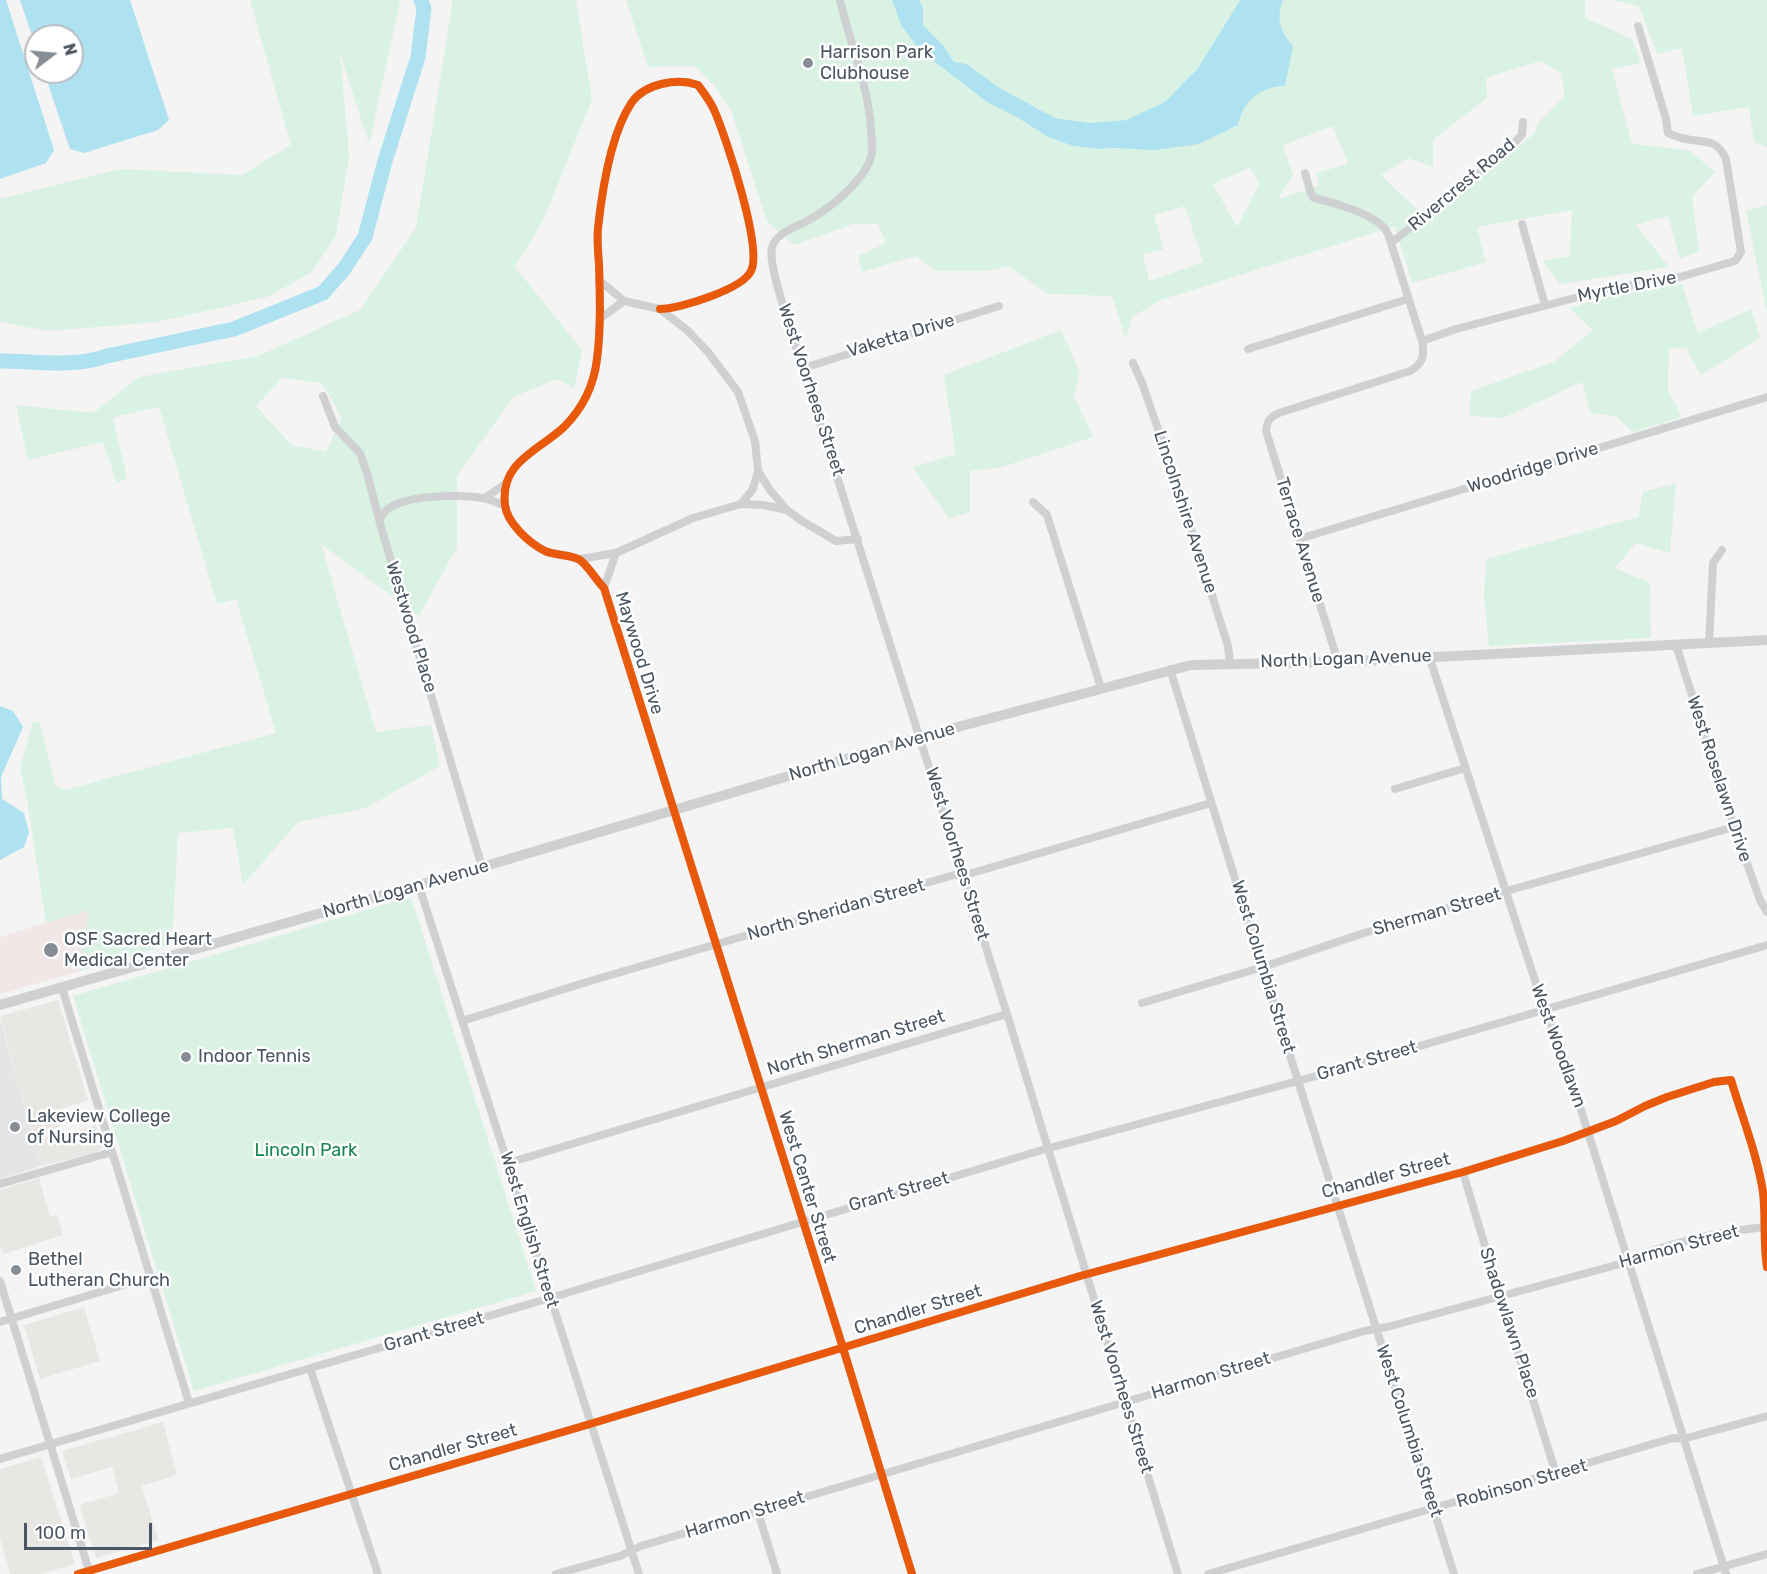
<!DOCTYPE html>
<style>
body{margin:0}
#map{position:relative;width:1767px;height:1574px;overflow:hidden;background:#f4f4f4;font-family:Rubik,sans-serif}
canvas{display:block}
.north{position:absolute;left:24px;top:24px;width:60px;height:60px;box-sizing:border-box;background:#fff;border:2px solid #b7bbc0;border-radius:50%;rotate:74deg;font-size:16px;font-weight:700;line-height:24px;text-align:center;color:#4a5661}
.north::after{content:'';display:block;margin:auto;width:21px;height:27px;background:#868d94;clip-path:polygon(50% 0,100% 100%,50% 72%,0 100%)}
.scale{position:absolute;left:24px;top:1523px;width:128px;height:27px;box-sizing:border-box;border:3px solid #4a5661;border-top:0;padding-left:8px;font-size:18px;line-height:21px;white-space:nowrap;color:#4a5661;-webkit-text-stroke:4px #fff;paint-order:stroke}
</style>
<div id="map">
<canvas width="1767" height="1574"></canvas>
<div class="north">N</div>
<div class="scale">100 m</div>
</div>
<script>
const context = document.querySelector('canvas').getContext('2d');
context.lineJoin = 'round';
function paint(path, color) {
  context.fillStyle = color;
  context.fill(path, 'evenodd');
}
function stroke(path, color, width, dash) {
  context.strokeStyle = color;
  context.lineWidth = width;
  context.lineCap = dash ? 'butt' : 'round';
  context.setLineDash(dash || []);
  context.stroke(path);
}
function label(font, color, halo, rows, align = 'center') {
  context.font = font + ' Rubik,sans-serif';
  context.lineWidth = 5;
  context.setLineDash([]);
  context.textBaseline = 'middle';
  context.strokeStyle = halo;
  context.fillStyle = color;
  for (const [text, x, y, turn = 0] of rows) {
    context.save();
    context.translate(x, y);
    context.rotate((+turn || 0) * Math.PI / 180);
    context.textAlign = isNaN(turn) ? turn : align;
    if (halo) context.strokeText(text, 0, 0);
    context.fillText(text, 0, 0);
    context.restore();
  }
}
paint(new Path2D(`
 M58 1000 88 1100 55 1111 62 1135 96 1125 103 1148 94 1153 41 1166 0 1016Z
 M39 1178 50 1217 57 1215 63 1235 3 1254 0 1246V1190Z
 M84 1307 100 1361 40 1379 24 1325Z
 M163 1422 177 1475 142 1486 158 1540 96 1558 79 1505 119 1493 112 1467 71 1479 62 1451Z
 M41 1457 75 1564 41 1574H10L0 1538V1469Z`), '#e8e7e3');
paint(new Path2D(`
 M0 1019 41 1166 0 1179Z`), '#e6e5e6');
paint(new Path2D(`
 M89 910 105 964 0 994V937Z`), '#f1e7e6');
paint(new Path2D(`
 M250 0H398L400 3 369 144 340 53 349 156 336 236 311 273 267 297 157 322 48 331 0 322V199L121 169 242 175 291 145Z
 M453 0H576L592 100 543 221 515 267 582 350 574 389 557 379 513 397 457 476V547L419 616 321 544 376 732 431 725 440 766 366 808 298 822 243 885 233 828 178 833 172 944 79 971 89 910 46 923 27 799 20 768 33 722 40 723 56 787 65 790 276 733 236 599 217 604 159 407 118 416 113 419 126 473V479L117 483 103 442 28 460 16 405 93 413 139 377 258 356 360 310 416 228ZM282 378 322 383 342 418 326 452 291 445 256 406Z
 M626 0H892L901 25 916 45 930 58 987 102 1015 116 1048 137 1073 146 1097 149 1199 144 1238 125C1242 106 1255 89 1275 86L1293 47C1280 32 1276 19 1283 0H1585V18L1632 39 1641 63 1612 69 1632 144 1689 150 1715 172 1692 196 1699 252 1680 258 1668 216 1636 225 1669 267 1560 284 1543 261 1570 256 1572 210 1477 227 1486 262 1412 283 1395 226 1161 300 1132 317 1126 340 1112 296 1048 294 1008 266 987 271H935L916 256 862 272 858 256 886 243 878 224H853L794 245 767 221 731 110 714 85 694 66 648 67ZM1540 61 1561 73 1565 95 1539 122 1534 134 1428 220 1381 175 1408 158 1433 167V140L1487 98 1486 78ZM1333 126 1348 164 1316 173 1319 186 1278 199 1293 175 1283 145ZM1250 167 1259 184 1237 227 1213 184ZM1185 206 1203 262 1149 281 1143 254 1164 249 1154 215Z
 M919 0H1240L1198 68 1165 102 1126 120 1090 123 1055 118 998 87 967 64 954 62 943 45 923 25V8Z
 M1613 0H1767V147L1754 142 1749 107 1693 116 1682 48 1657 54 1639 6Z
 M1767 205V312L1746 211Z
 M1682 284 1698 333 1751 309 1760 338 1701 375 1686 348 1669 349 1668 390 1682 417 1633 432 1616 416 1591 413 1582 382 1503 418 1469 416 1471 391 1554 362 1593 330 1569 308 1615 295Z
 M1061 330 1080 373 1074 396 1093 437 1002 467 970 471V512L949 519 913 467 956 454 944 375Z
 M1676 483 1670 553 1636 543 1615 568 1650 583 1651 638 1489 646 1484 597 1486 559 1638 517 1643 492Z
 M411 897 536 1291 194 1391 73 996Z`), '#d9f2e3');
paint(new Path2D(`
 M0 0H6L54 150 46 163 0 179Z
 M20 0H130L169 120 158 130 84 153 70 149 44 72H72V36H36V47Z
 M892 0H919L923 8V25L943 45 954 62 967 64 998 87 1055 118 1090 123 1126 120 1165 102 1198 68 1240 0H1283C1276 18 1280 32 1293 46L1285 86C1261 86 1243 101 1238 125L1199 144 1154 150 1115 148 1097 149 1073 146 1048 137 1015 116 987 102 930 58 916 45 901 25Z
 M0 706 13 711 23 727 1 777 2 799 24 813 29 832 24 847 0 860Z`), '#aee2f0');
stroke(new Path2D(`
 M0 361C36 361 73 368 107 356L234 329 323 293 344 269 365 237 385 161 418 57 424 9 421 0`), '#aee2f0', 15);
stroke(new Path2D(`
 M840 0C850 44 868 84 871 129 871 136 873 145 872 152 869 178 829 209 807 221 796 227 775 233 772 248 768 263 785 311 790 328L1007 1014 1178 1574
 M1305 173 1311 194 1314 198C1332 202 1374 214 1385 229 1388 233 1390 238 1391 243
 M1522 224 1545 305
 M599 280 624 301 660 309 687 330 708 352 738 392 755 441 758 471 770 490 787 510 802 521 836 541 858 539
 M660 309C679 309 743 289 751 271 763 248 726 138 715 112 711 102 704 93 698 85 677 78 646 83 632 102 611 133 602 191 598 228 597 240 598 253 599 264 600 296 601 328 597 359 594 385 582 409 564 427 537 452 500 462 505 505 507 523 529 543 545 551 556 556 571 554 580 560 589 567 596 580 604 588L843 1348 912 1574
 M601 318 624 301
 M1422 341 1391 243 1507 150 1522 135 1523 122
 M1248 349 1408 299
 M1133 363 1142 383 1173 472 1228 646 1230 663
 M804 368 999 306
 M323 396 335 427 360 453 367 473 381 527 482 867
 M485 498 505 484
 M1033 502 1047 515 1101 688
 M741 504 763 505 787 510
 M380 520C387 493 460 494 483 498 490 499 498 503 505 506
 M1299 539 1767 397
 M580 559 616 553
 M604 588 616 553 693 518 741 504 753 489 758 471
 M1709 643 1713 563 1722 550
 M1676 645 1734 827 1760 900 1767 912
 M1429 656 1544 1008 1567 1065 1726 1574
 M1338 662 1266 431C1267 421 1270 417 1279 413L1410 371C1423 364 1425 355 1422 341L1456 329 1609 289 1680 277 1735 261 1741 252 1726 159C1718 141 1708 142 1691 140 1683 139 1675 136 1668 133L1666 119 1638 26
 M1170 669 1280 1024 1454 1574
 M1395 789 1465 768
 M419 886 639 1574
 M62 988 189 1403
 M1142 1003 1263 967 1364 933 1478 899 1734 827
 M462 1021 590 981 954 875 972 873 1211 803
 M508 1163 1007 1014
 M1463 1172C1492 1273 1525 1373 1556 1474
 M0 1184 112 1152
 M0 1281 90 1574
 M0 1322 150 1277
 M310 1368 378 1574
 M0 1459 550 1298 1042 1150 1320 1075 1767 945
 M758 1512 777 1574
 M78 1574 590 1424 1080 1276 1463 1172 1563 1141 1616 1121 1645 1106 1667 1097 1714 1082 1731 1080C1742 1117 1757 1154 1763 1192 1766 1217 1763 1242 1767 1267
 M556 1574 620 1556 641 1546 1364 1331 1387 1327 1620 1264C1664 1244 1718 1231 1767 1227
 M1208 1574 1673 1438 1683 1439 1767 1416
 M1697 1574 1767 1554`), '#ced0d2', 8);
stroke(new Path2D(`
 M0 1005 482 867 920 737 1191 665 1338 662 1767 640`), '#ced0d2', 10);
stroke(new Path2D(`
 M660 309C679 309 743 289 751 271 763 248 726 138 715 112 711 102 704 93 698 85 677 78 646 83 632 102 611 133 602 191 598 228 597 240 598 253 599 264 600 296 601 328 597 359 594 385 582 409 564 427 537 452 500 462 505 505 507 523 529 543 545 551 556 556 571 554 580 560 589 567 596 580 604 588L843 1348 912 1574
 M78 1574 590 1424 1080 1276 1463 1172 1563 1141 1616 1121 1645 1106 1667 1097 1714 1082 1731 1080C1742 1117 1757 1154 1763 1192 1766 1217 1763 1242 1767 1267`), '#e8590c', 8);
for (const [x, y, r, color] of [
 [808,63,6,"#868d94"],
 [51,950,8,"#868d94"],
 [186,1057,6,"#868d94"],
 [15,1127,6,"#868d94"],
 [16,1270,6,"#868d94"]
]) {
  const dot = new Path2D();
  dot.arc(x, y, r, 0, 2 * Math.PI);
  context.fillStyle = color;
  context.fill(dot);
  stroke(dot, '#fff', 2);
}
label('18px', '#4a5661', '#fff', [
 ["Harrison Park",820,53],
 ["Clubhouse",820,74],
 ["OSF Sacred Heart",64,940],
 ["Medical Center",64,961],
 ["Indoor Tennis",198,1057],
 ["Lakeview College",27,1117],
 ["of Nursing",27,1138],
 ["Bethel",28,1260],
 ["Lutheran Church",28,1281]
], 'left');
label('18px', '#4a5661', '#fff', [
 ["Rivercrest Road",1462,185,-40],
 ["Myrtle Drive",1627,287,-11],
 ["Vaketta Drive",901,336,-17],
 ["West Voorhees Street",811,390,72],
 ["Woodridge Drive",1533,468,-17],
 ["Lincolnshire Avenue",1185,512,72],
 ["Terrace Avenue",1300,540,73],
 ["Westwood Place",411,627,73],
 ["Maywood Drive",639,653,73],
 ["North Logan Avenue",1346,659,-2],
 ["North Logan Avenue",872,752,-16],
 ["West Roselawn Drive",1719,779,72],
 ["West Voorhees Street",957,854,73],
 ["North Logan Avenue",406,889,-16],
 ["North Sheridan Street",836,910,-16],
 ["Sherman Street",1437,912,-16],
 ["West Columbia Street",1263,967,73],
 ["North Sherman Street",856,1043,-17],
 ["West Woodlawn",1558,1046,70],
 ["Grant Street",1367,1061,-16],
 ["Chandler Street",1386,1176,-15],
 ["West Center Street",807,1187,73],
 ["Grant Street",899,1192,-16],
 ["West English Street",529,1230,73],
 ["Harmon Street",1679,1247,-15],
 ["Chandler Street",918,1310,-17],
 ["Shadowlawn Place",1509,1323,72],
 ["Grant Street",434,1332,-16],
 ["Harmon Street",1211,1376,-17],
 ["West Voorhees Street",1121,1387,73],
 ["West Columbia Street",1409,1431,72],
 ["Chandler Street",453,1448,-16],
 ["Robinson Street",1522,1484,-16],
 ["Harmon Street",745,1515,-17]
]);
label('18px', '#17864f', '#fff', [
 ["Lincoln Park",306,1151]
]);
</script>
